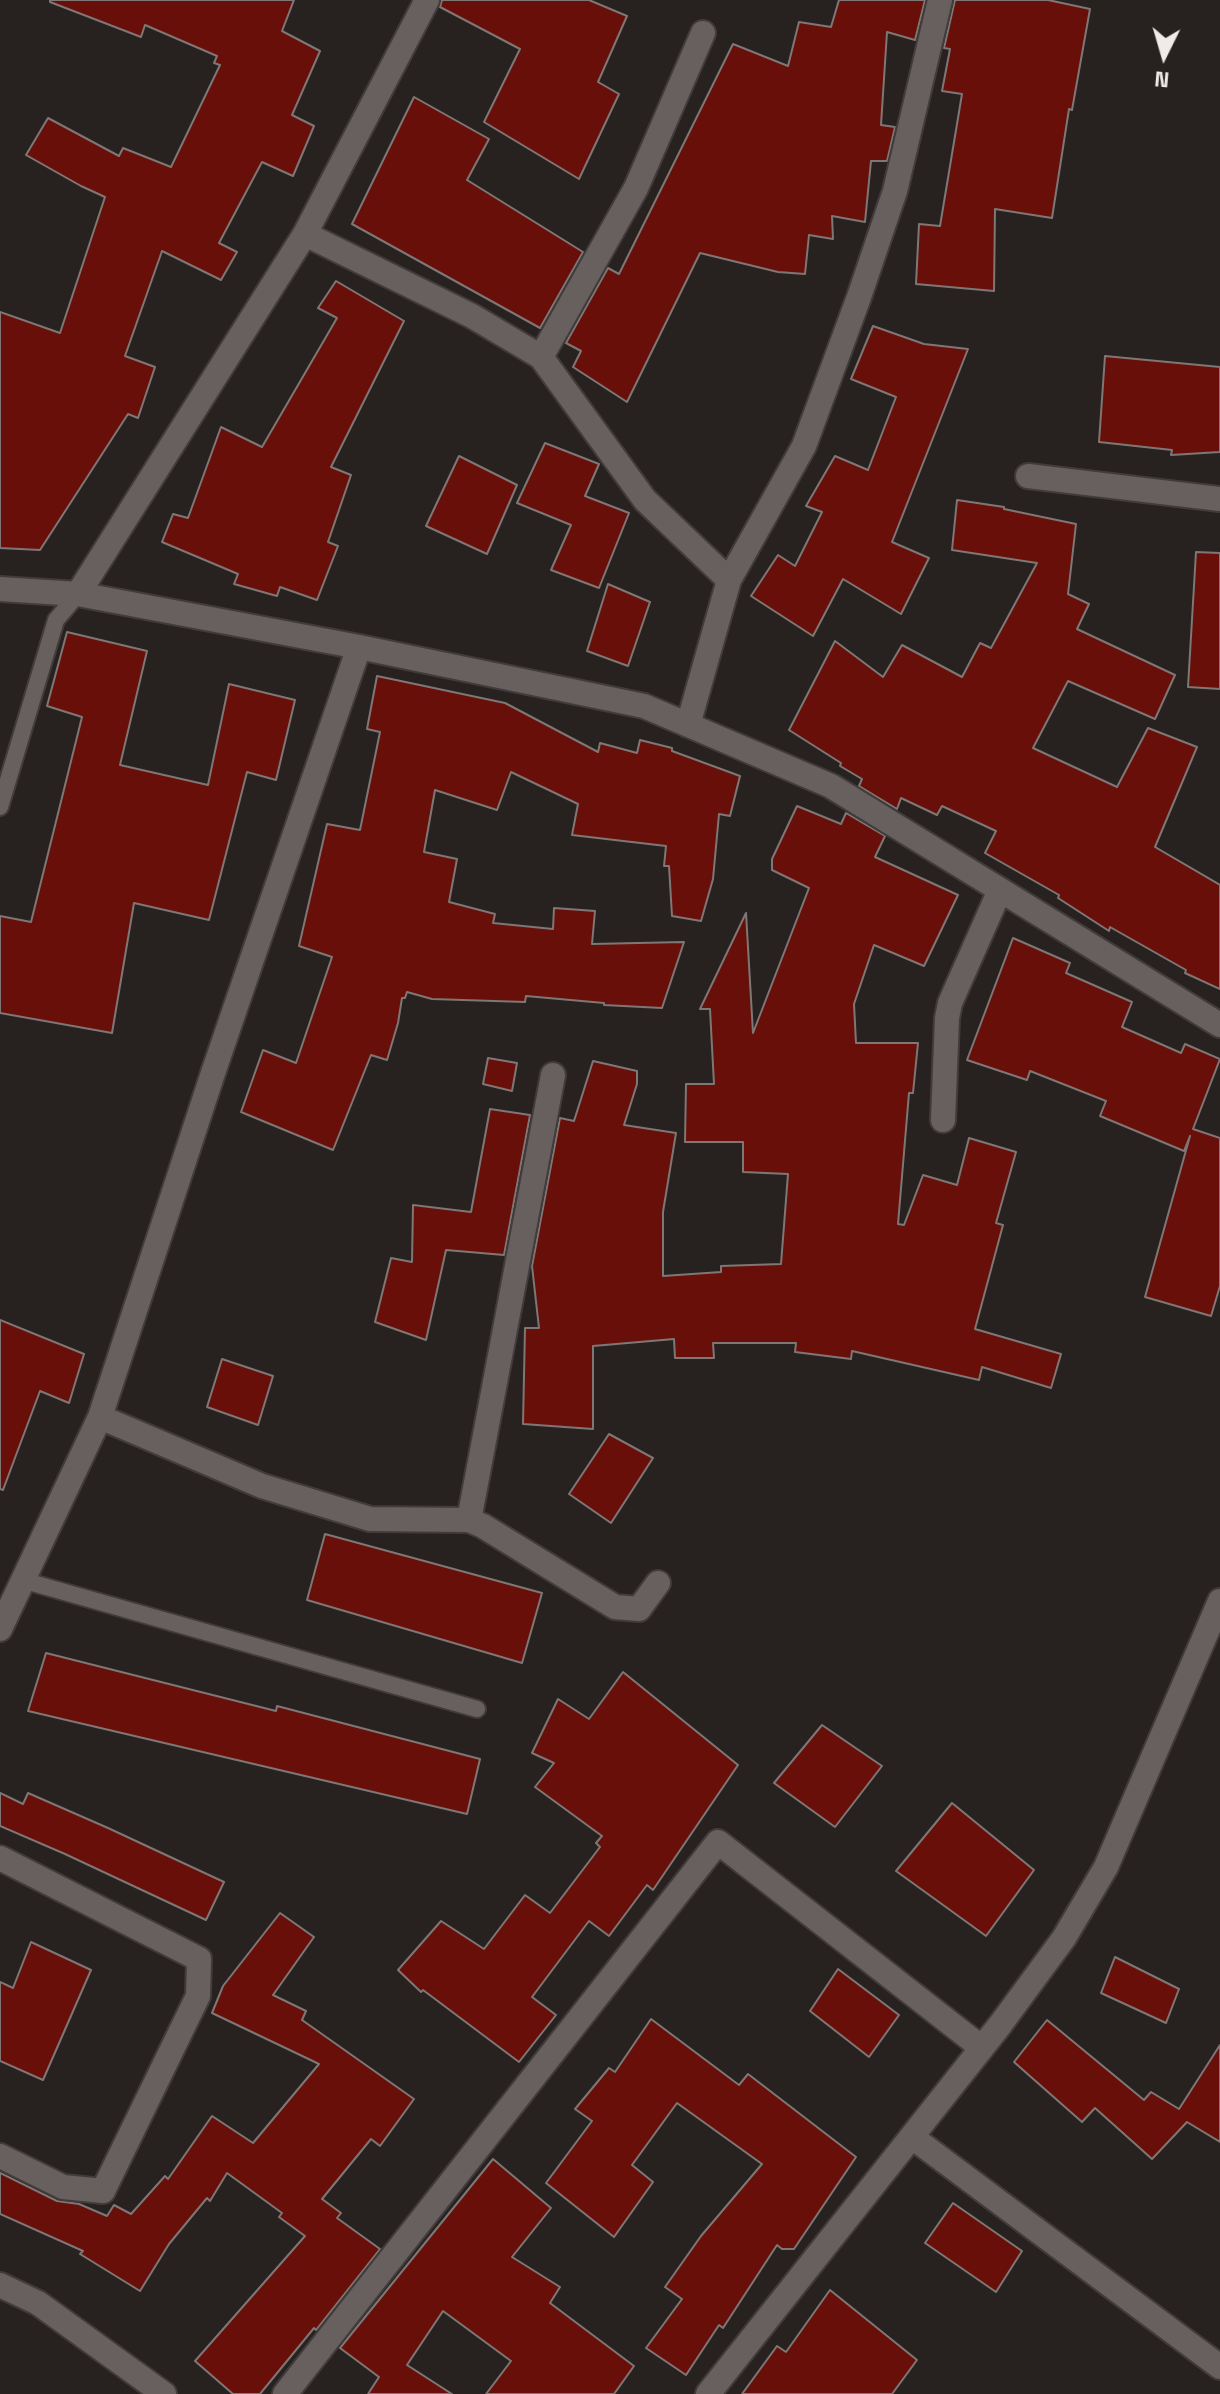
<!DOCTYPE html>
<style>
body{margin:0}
#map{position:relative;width:1220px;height:2394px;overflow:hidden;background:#272120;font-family:"Space Grotesk",sans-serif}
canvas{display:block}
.north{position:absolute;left:1124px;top:16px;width:80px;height:80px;-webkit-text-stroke:6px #272120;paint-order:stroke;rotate:185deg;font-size:22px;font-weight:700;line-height:32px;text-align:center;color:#efebea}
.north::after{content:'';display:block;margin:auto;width:28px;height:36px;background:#efebea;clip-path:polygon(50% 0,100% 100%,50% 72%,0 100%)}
</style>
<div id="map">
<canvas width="1220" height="2394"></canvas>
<div class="north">N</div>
</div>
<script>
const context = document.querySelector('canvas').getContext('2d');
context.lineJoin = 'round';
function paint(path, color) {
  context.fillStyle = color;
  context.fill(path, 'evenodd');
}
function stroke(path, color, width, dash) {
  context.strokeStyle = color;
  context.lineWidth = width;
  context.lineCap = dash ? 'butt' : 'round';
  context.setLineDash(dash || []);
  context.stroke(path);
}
const building = new Path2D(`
 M50 0H294L282 31 320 51 292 115 314 126 293 176 262 162 219 243 237 252 221 280 162 251 125 356 155 367 138 418 128 414 40 550 0 548V312L60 333 105 197 81 186 26 155 48 118 119 156 123 148 171 167 220 65 214 63 217 56 145 25 141 37 50 2Z
 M442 0H589L627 16 598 82 619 94 579 179 484 122 520 49 440 7Z
 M839 0H925L915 40 887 32 881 125 895 127 887 161H871L865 222 832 216 833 239 809 235 805 274 778 272 700 253 627 402 573 367 581 351 566 343 608 268 619 274 733 44 788 66 799 22 831 27Z
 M955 0H1048L1090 9 1072 110 1069 109 1052 218 995 209 994 291 916 284 919 224 940 226 962 94 942 91 950 49 944 48Z
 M414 97 489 139 467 180 583 252 540 328 352 224Z
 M336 281 404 321 331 467 351 475 328 542 338 546 317 600 280 587 277 596 234 584 238 574 162 542 173 514 188 518 221 427 262 447 337 318 318 308Z
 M873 326 924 344 968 349 892 542 929 558 901 614 843 579 813 636 751 596 778 555 795 566 822 512 806 506 835 456 868 470 896 397 851 379Z
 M1105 356 1220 367V452L1171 455 1172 450 1099 442Z
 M545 443 599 464 585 496 629 513 599 588 551 570 571 525 517 503Z
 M459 456 517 485 487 554 426 526Z
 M957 500 1004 507V509L1076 524 1068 594 1089 604 1077 629 1175 675 1155 719 1068 681 1033 748 1117 787 1148 728 1197 747 1155 847 1220 885V989L1185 973 1186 970 1110 927 1109 931 1058 898 1059 895 985 853 996 831 942 806 937 815 901 798 897 809 859 786 862 779 840 766 841 763 789 730 835 641 883 677 902 645 962 677 980 643 991 648 1037 563 952 550Z
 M1196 552 1220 553V689L1188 687Z
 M608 584 650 602 628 666 587 651Z
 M67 632 147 651 120 765 208 785 229 684 295 700 276 780 247 772 209 920 134 903 112 1033 0 1013V916L31 922 82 717 47 706Z
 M377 676 505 703 598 752 600 743 637 753 640 740 672 748V751L740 776 730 816 719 814 713 879 701 921 672 916 669 866H664L666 846 572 835 578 804 511 772 497 810 435 790 424 852 457 859 449 902 495 914 493 923 553 929 554 908 595 911 592 944 684 942 662 1008 604 1005V1003L526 996 525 1002 432 999 407 992 405 998H402L398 1023 387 1060 371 1055 333 1150 241 1112 263 1050 296 1063 332 957 299 946 327 824 360 830 380 732 367 729Z
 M797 806 841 824 846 813 885 836 875 857 958 895 924 966 874 945 854 1004 856 1043H918L913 1093H909L898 1224 904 1225 923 1175 957 1185 969 1138 1016 1152 996 1223 1003 1225 975 1329 1061 1354 1051 1388 982 1367 979 1380 852 1351 851 1359 795 1352 796 1343H713L714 1358H675L674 1339 593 1346V1429L523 1424 525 1328H539L532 1266 560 1118 574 1121 593 1061 637 1071V1084L624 1125 676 1133 663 1212V1276L721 1272V1266L781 1264 788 1174 743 1172V1142H685L686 1084H714L710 1009H700L746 913 753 1033 809 888 772 870V859Z
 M1013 938 1070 963 1066 973 1132 1002 1122 1027 1181 1053 1185 1044 1220 1059 1193 1129 1220 1138V1286L1211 1316 1145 1297 1190 1136 1184 1151 1100 1116 1106 1101 1030 1071 1027 1080 967 1060Z
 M488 1058 517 1063 512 1091 483 1084Z
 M490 1109 530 1115 504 1255 446 1250 426 1340 375 1322 391 1258 412 1262 413 1205 471 1212Z
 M0 1320 84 1354 69 1403 40 1391 3 1490 0 1489Z
 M222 1359 273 1376 258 1425 207 1407Z
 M609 1434 653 1458 611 1523 569 1494Z
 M325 1534 542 1593 522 1663 307 1600Z
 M46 1653 276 1711 277 1706 480 1759 467 1814 28 1711Z
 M623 1672 738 1765 653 1890 647 1885 609 1936 589 1921 532 1997 556 2015 519 2062 423 1990 421 1992 398 1970 441 1921 484 1949 525 1895 550 1913 600 1847 596 1843 602 1836 535 1787 554 1763 532 1753 558 1699 589 1719Z
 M822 1725 882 1766 835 1827 774 1783Z
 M0 1793 23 1804 28 1793 108 1828 224 1882 206 1920 65 1854 0 1826Z
 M952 1803 1034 1870 986 1936 896 1871Z
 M280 1913 314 1937 273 1995 306 2011 302 2020 414 2099 380 2146 371 2139 322 2199 341 2213 337 2218 380 2249 316 2330 314 2328 260 2394H233L195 2361 305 2236 279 2217 282 2213 227 2173 210 2201 207 2198 169 2244 140 2291 80 2254 83 2251 0 2214V2173L57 2201 79 2204 107 2216 114 2205 131 2214 165 2176 168 2179 212 2116 253 2143 319 2064 212 2013 223 1986Z
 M31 1942 91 1970 43 2080 0 2061V1982L13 1988Z
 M1115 1957 1179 1989 1166 2023 1101 1993Z
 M838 1969 899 2015 869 2057 810 2011Z
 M651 2019 739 2085 748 2074 856 2157 794 2249H782L777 2245 723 2328 719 2325 686 2375 646 2348 682 2299 665 2287 701 2236 762 2164 677 2103 632 2165 653 2182 614 2237 546 2183 592 2121 575 2109 609 2068 615 2072Z
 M1047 2020 1144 2100 1151 2092 1179 2109 1220 2045V2142L1187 2122 1152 2159 1095 2108 1082 2122 1014 2062Z
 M493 2159 551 2208 512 2257 560 2287 550 2303 634 2366 614 2394H486L511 2361 443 2311 407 2365 452 2394H368L379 2377 340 2348Z
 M953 2203 1022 2251 996 2292 925 2243Z
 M830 2290 917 2360 892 2394H742L777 2346 786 2352Z`);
paint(building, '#690f09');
stroke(building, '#7e7775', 2);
const lane = new Path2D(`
 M0 807 56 620 78 594
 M22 1580 477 1709`);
const street = new Path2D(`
 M305 234 472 316 541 357 645 500 729 580 688 725
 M541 357 636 188 703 33
 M1028 476 1220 499
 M729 580 804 446 859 297 895 191 940 0
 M0 589 78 594 359 647 644 706 831 786 1220 1025
 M78 594 305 234 427 0
 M943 1120 947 1018 950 1003 1000 890
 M100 1417 262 1486 370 1519 469 1520 483 1526 615 1607 639 1609 658 1583
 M469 1520 553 1075
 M0 1629 100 1417 213 1073 359 647
 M0 1858 199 1959 198 1996 103 2191 63 2187 0 2156
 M912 2137 1220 2367
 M0 2285 38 2303 164 2394
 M285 2394 718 1842 982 2048
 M708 2394 1000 2025 1064 1938 1106 1867 1220 1601`);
stroke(lane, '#413c3b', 20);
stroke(street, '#413c3b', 28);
stroke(lane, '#67605f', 16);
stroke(street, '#67605f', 24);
</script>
